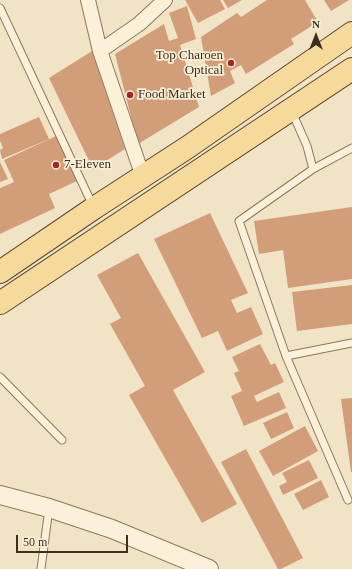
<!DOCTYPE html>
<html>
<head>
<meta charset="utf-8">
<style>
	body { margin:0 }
	#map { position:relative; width:352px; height:569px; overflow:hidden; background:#f1e4c6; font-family:"Times New Roman",serif }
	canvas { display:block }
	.north { position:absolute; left:296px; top:16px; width:40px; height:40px; -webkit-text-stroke:3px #f8eed6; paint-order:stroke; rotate:0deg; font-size:11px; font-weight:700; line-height:16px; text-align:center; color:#3e2e1f }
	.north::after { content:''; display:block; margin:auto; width:14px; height:18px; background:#3e2e1f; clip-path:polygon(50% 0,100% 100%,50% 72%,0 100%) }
	.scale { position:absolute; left:16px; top:535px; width:112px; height:18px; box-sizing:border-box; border:2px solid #3e2e1f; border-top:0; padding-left:5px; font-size:12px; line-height:14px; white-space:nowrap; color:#3e2e1f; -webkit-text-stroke:3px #f8eed6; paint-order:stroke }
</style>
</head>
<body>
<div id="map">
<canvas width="352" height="569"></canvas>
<div class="north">N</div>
<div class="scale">50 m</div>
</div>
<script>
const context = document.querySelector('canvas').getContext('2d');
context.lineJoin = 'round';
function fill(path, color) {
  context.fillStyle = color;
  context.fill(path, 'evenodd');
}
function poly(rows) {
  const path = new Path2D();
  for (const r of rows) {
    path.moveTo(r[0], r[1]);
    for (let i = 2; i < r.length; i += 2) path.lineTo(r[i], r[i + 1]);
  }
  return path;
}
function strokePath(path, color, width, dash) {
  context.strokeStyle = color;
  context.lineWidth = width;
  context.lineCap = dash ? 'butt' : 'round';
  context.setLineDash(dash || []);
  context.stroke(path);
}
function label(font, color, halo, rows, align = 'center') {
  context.font = font + ' "Times New Roman",serif';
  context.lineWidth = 3.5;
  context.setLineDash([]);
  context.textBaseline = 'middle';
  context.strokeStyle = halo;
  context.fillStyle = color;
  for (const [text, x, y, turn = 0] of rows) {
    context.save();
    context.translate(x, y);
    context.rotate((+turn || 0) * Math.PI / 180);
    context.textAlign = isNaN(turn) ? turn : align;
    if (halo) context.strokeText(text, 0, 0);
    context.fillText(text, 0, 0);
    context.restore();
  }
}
fill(poly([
	[185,0,220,0,225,9,198,23],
	[223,0,242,0,228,8],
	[267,0,305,0,318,22,291,39,294,44,246,74,241,65,230,71,235,83,211,96,201,37,237,13,241,17],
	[324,0,349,0,331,11],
	[187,6,196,39,180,45,199,107,138,144,115,54,164,24,169,41,178,38,169,13],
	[92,51,125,149,93,169,49,78],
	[39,117,49,139,2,159,0,150,3,148,0,141,0,134],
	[56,136,77,181,49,194,55,208,0,234,0,188,14,182,4,160],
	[0,162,8,179,0,182],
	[352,207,352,279,288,288,283,250,259,254,254,221],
	[210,213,248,293,231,300,237,313,251,307,263,334,227,351,218,331,202,338,154,239],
	[138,253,205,372,173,390,237,504,202,523,129,395,145,386,110,324,121,318,97,275],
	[352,285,352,324,297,331,292,292],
	[260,344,271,365,275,363,284,382,254,396,257,402,279,392,286,408,244,426,231,396,242,391,234,373,239,371,232,357],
	[352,398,352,472,351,472,341,399],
	[287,412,294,428,271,439,263,423],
	[305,426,318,451,273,476,259,451],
	[246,449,303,558,281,569,278,569,221,462],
	[309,460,318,478,283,495,279,486,287,482,282,473],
	[321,480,329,497,303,510,294,494]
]), '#d29e79');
const service = poly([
	[0,8,93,206],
	[292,112,307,146,313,169],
	[286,356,352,343],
	[0,377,62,440],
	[348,500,286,356,239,221,313,169,352,148],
	[41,569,49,508]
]);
const minor = poly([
	[88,0,100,51,143,177],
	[100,51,139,24,165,0]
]);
const tertiary = poly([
	[0,495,49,508,112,529,209,569]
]);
const primary = poly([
	[0,272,94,208,188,147,352,33],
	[0,303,352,69]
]);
strokePath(service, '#8f765a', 9);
strokePath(minor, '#8f765a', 16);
strokePath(tertiary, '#8f765a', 20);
strokePath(primary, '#5c432e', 24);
strokePath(service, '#fbf1da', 7);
strokePath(minor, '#fbf1da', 14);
strokePath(tertiary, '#fbf1da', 18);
strokePath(primary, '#f6da9c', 22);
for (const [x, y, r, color] of [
	[231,63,4,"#a22527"],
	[130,95,4,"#a22527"],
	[56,165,4,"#a22527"]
]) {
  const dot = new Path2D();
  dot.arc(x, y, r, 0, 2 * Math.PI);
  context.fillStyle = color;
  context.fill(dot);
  strokePath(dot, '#f8eed6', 1.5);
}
label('13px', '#3e2e1f', '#f8eed6', [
	["Top Charoen",223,56,"right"],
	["Optical",223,71,"right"],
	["Food Market",138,95],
	["7-Eleven",64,165]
], 'left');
</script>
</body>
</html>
